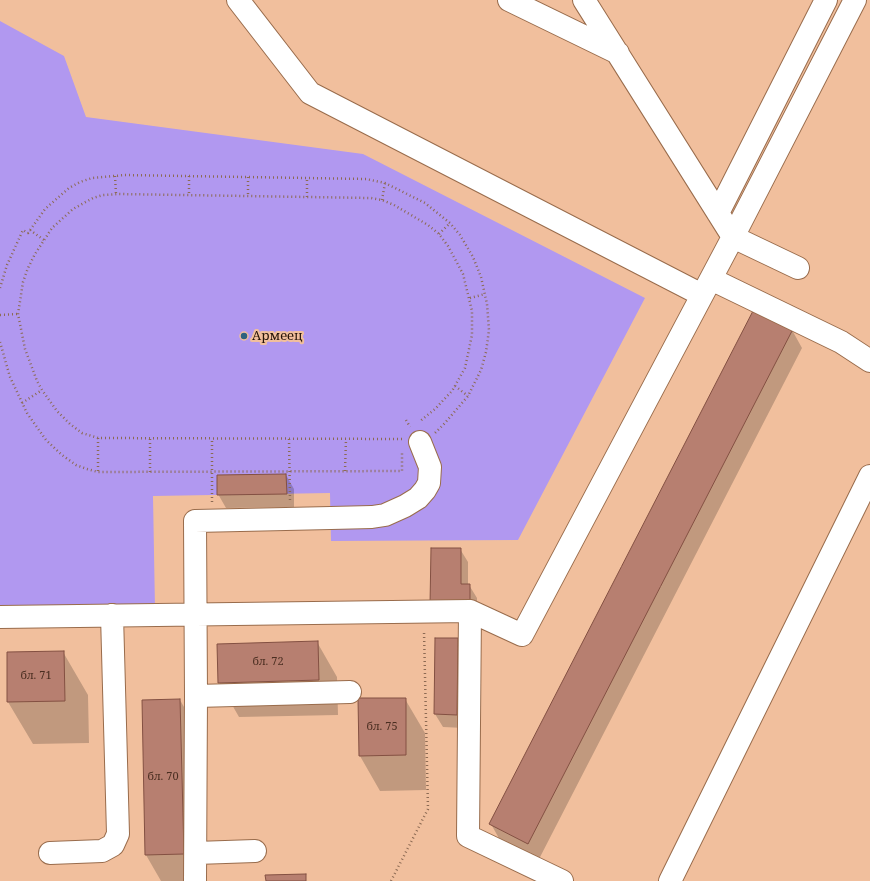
<!DOCTYPE html>
<html>
<head>
<meta charset="utf-8">
<style>
	body { margin:0 }
	canvas { display:block; background:#f1bf9d }
</style>
</head>
<body>
<canvas width="870" height="881"></canvas>
<script>
const context = document.querySelector('canvas').getContext('2d');
context.lineJoin = 'round';
function fill(path, color) {
  context.fillStyle = color;
  context.fill(path, 'evenodd');
}
function poly(rows) {
  const path = new Path2D();
  for (const r of rows) {
    path.moveTo(r[0], r[1]);
    for (let i = 2; i < r.length; i += 2) path.lineTo(r[i], r[i + 1]);
  }
  return path;
}
function strokePath(path, color, width, dash) {
  context.strokeStyle = color;
  context.lineWidth = width;
  context.lineCap = dash ? 'butt' : 'round';
  context.setLineDash(dash || []);
  context.stroke(path);
}
function label(font, color, halo, rows, align = 'center') {
  context.font = font + ' "Noto Serif",serif';
  context.lineWidth = 4;
  context.setLineDash([]);
  context.textBaseline = 'middle';
  context.strokeStyle = halo;
  context.fillStyle = color;
  for (const [text, x, y, turn = 0] of rows) {
    context.save();
    context.translate(x, y);
    context.rotate((+turn || 0) * Math.PI / 180);
    context.textAlign = isNaN(turn) ? turn : align;
    if (halo) context.strokeText(text, 0, 0);
    context.fillText(text, 0, 0);
    context.restore();
  }
}
fill(poly([
	[0,21,64,56,86,117,363,154,645,298,518,540,331,541,330,493,153,496,155,609,0,612]
]), '#b198f0');
fill(poly([
	[792,330,802,348,538,861,501,842,491,824],
	[286,475,294,489,294,507,226,508,218,494],
	[432,549,460,549,468,562,468,585,469,585,477,598,477,619],
	[458,639,465,652,464,728,443,727,435,714],
	[317,642,337,677,338,715,239,717,219,682],
	[63,652,88,695,89,743,33,744,8,702],
	[405,699,425,733,426,790,380,791,360,756],
	[180,700,200,735,203,881,161,881,146,855,143,701]
]), '#0003');
const building = poly([
	[754,309,793,329,528,844,489,824,754,309],
	[286,474,287,494,217,495,217,475,286,474],
	[431,548,461,548,461,584,470,584,470,605,430,605,431,548],
	[435,638,458,638,457,715,434,714,435,638],
	[318,641,319,680,218,683,217,644,318,641],
	[64,651,65,701,7,702,7,652,64,651],
	[358,698,406,698,406,755,359,756,358,698],
	[180,699,184,854,145,855,142,700,180,699],
	[306,874,306,881,266,881,265,875,306,874]
]);
fill(building, '#b77f70');
strokePath(building, '#835042', 1);
const minor = poly([
	[238,0,310,93,702,295],
	[509,0,618,53],
	[584,0,733,237,798,268],
	[718,213,826,0],
	[711,279,841,342,870,361],
	[470,611,522,635,733,237,855,0],
	[0,617,470,611,468,836,562,881],
	[196,696,350,692],
	[50,853,102,851,113,845,118,834,112,615],
	[196,853,255,851],
	[195,881,196,696,195,521,331,518,372,517,385,515,405,506,418,498,425,490,429,483,430,467,420,442],
	[670,881,870,476]
]);
strokePath(minor, '#996c4c', 24);
strokePath(poly([
	[115,176,116,194],
	[189,176,189,195],
	[248,177,248,196],
	[307,197,307,178],
	[382,200,385,183],
	[30,230,44,240],
	[439,234,450,223],
	[0,288,7,265,23,230,28,233,45,209,69,188,80,182,92,178,125,175,366,179,385,183,425,203,450,223,460,235,473,257,481,277,487,304,489,330,486,352,481,370,468,396,444,424,435,433],
	[470,298,485,294],
	[0,315,18,314],
	[0,342,10,377,27,413,46,440,62,455,76,465,87,469,98,472,402,471,402,452],
	[455,386,468,396],
	[22,403,42,390],
	[406,420,410,427],
	[98,438,98,472],
	[150,439,150,472],
	[289,439,290,500],
	[402,439,98,438,82,433,70,424,57,411,42,390,37,381,25,349,18,314,23,282,28,268,35,254,52,228,73,209,93,198,103,195,118,194,371,198,382,200,394,205,428,225,439,234,448,246,463,274,472,311,472,335,465,368,452,391,435,409,419,422],
	[345,471,346,439],
	[212,502,212,439],
	[391,881,428,809,424,631]
]), '#8c6a53', 2.5, [1, 3]);
strokePath(minor, '#fff', 22);
for (const [x, y, r, color] of [
	[244,336,4,"#2f627f"]
]) {
  const dot = new Path2D();
  dot.arc(x, y, r, 0, 2 * Math.PI);
  context.fillStyle = color;
  context.fill(dot);
  strokePath(dot, '#f1bf9d', 1.5);
}
label('11px', '#4a2e21', null, [
	["бл. 72",268,662],
	["бл. 71",36,676],
	["бл. 75",382,727],
	["бл. 70",163,777]
]);
label('13px', '#251307', '#f1bf9d', [
	["Армеец",252,336]
], 'left');
</script>
</body>
</html>
